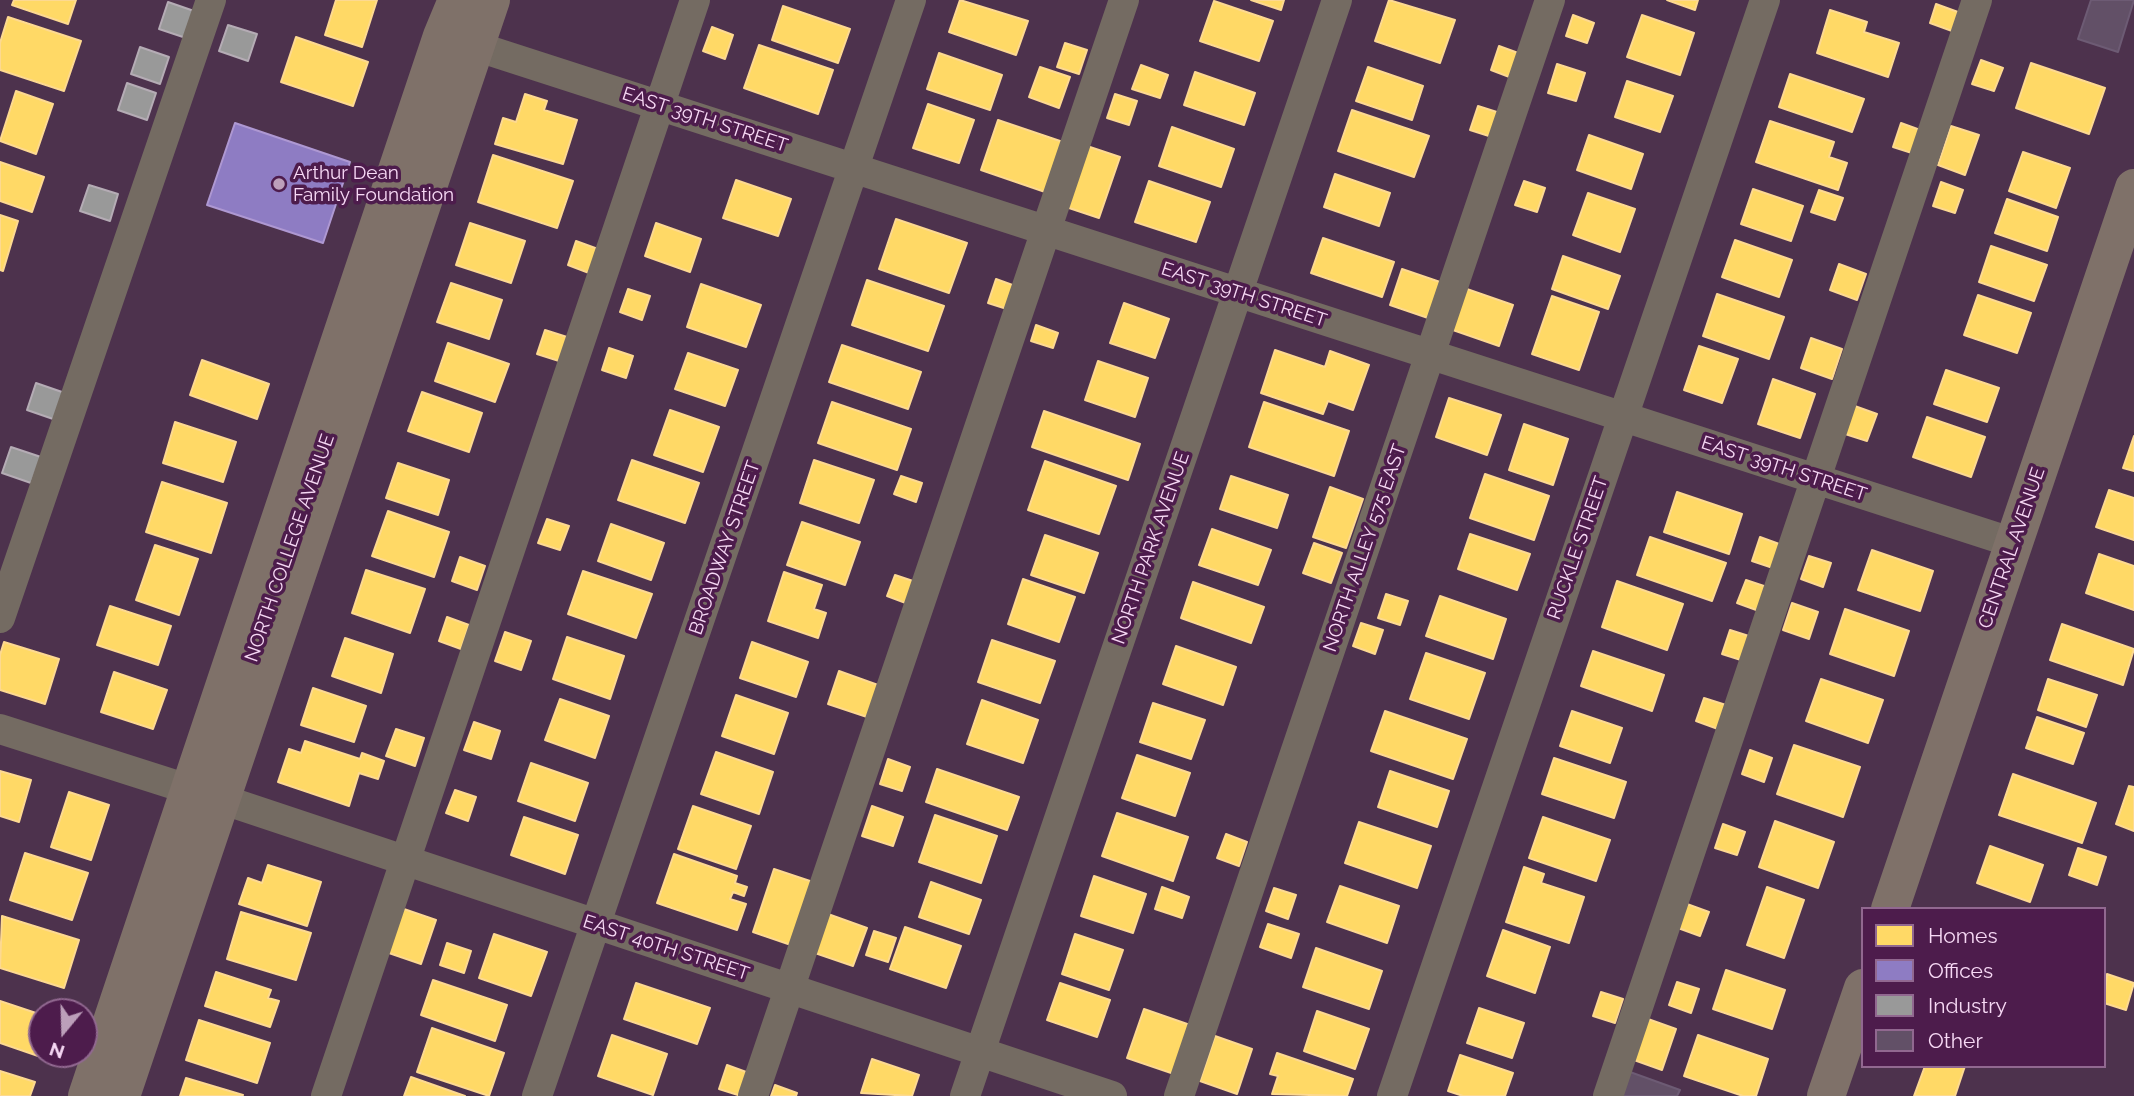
<!DOCTYPE html>
<html>
<head>
<meta charset="utf-8">
<style>
	body { margin:0 }
	#map { position:relative; width:2134px; height:1096px; overflow:hidden; background:#4d324d; font-family:Raleway,sans-serif }
	canvas { display:block }
	.legend { position:absolute; left:1861px; top:907px; width:245px; height:161px; box-sizing:border-box; background:#4d1c4c; border:2px solid #916890; margin:0; padding:9px 12px; list-style:none; font-size:21px; color:#f7d9f5 }
	.legend li { display:flex; align-items:center; gap:14px; height:35px }
	.legend b { width:35px; border:2px solid #916890 }
	.north { position:absolute; left:28px; top:998px; width:70px; height:70px; box-sizing:border-box; background:#4d1c4c; border:2px solid #916890; border-radius:50%; rotate:199deg; font-size:19px; font-weight:700; line-height:28px; text-align:center; color:#f7d9f5 }
	.north::after { content:''; display:block; margin:auto; width:24px; height:32px; background:#bc9fba; clip-path:polygon(50% 0,100% 100%,50% 72%,0 100%) }
</style>
</head>
<body>
<div id="map">
<canvas width="2134" height="1096"></canvas>
<ul class="legend">
<li><b style="height:19px;background:#ffd966"></b>Homes</li>
<li><b style="height:19px;background:#8e7cc3"></b>Offices</li>
<li><b style="height:19px;background:#999"></b>Industry</li>
<li><b style="height:19px;background:#625067"></b>Other</li>
</ul>
<div class="north">N</div>
</div>
<script>
const context = document.querySelector('canvas').getContext('2d');
context.lineJoin = 'round';
function fill(path, color) {
  context.fillStyle = color;
  context.fill(path, 'evenodd');
}
function poly(rows) {
  const path = new Path2D();
  for (const r of rows) {
    path.moveTo(r[0], r[1]);
    for (let i = 2; i < r.length; i += 2) path.lineTo(r[i], r[i + 1]);
  }
  return path;
}
function strokePath(path, color, width, dash) {
  context.strokeStyle = color;
  context.lineWidth = width;
  context.lineCap = dash ? 'butt' : 'round';
  context.setLineDash(dash || []);
  context.stroke(path);
}
function label(font, color, halo, rows, align = 'center') {
  context.font = font + ' Raleway,sans-serif';
  context.lineWidth = 7;
  context.setLineDash([]);
  context.textBaseline = 'middle';
  context.strokeStyle = halo;
  context.fillStyle = color;
  for (const [text, x, y, turn = 0] of rows) {
    context.save();
    context.translate(x, y);
    context.rotate((+turn || 0) * Math.PI / 180);
    context.textAlign = isNaN(turn) ? turn : align;
    if (halo) context.strokeText(text, 0, 0);
    context.fillText(text, 0, 0);
    context.restore();
  }
}
const homes = poly([
	[14,0,76,0,68,24,12,5,14,0],
	[336,0,377,0,362,47,325,35,336,0],
	[960,0,1028,21,1016,55,949,32,960,0],
	[1251,0,1284,0,1281,10,1251,0],
	[1389,0,1455,20,1440,63,1375,41,1389,0],
	[1667,0,1698,0,1695,10,1667,0],
	[1214,1,1273,21,1259,61,1200,41,1214,1],
	[1936,4,1958,12,1952,31,1930,23,1936,4],
	[783,6,850,29,838,63,772,40,783,6],
	[1830,10,1867,22,1864,32,1899,43,1888,77,1817,53,1830,10],
	[1573,15,1594,23,1587,43,1566,36,1573,15],
	[1642,15,1694,33,1680,75,1627,57,1642,15],
	[8,17,81,41,64,91,0,70,0,43,8,17],
	[712,27,733,35,725,59,703,51,712,27],
	[296,37,368,62,353,106,281,82,296,37],
	[1065,43,1087,50,1079,74,1057,67,1065,43],
	[759,45,833,70,818,114,744,88,759,45],
	[1499,46,1521,54,1512,78,1491,70,1499,46],
	[939,53,1002,75,990,110,927,89,939,53],
	[1981,60,2003,68,1994,91,1972,84,1981,60],
	[2031,63,2105,88,2089,134,2016,108,2031,63],
	[1557,64,1585,73,1576,101,1548,93,1557,64],
	[1141,65,1168,75,1160,98,1132,89,1141,65],
	[1040,67,1070,77,1059,108,1029,97,1040,67],
	[1368,67,1423,86,1412,120,1356,101,1368,67],
	[1195,72,1255,93,1244,125,1184,105,1195,72],
	[1790,74,1864,99,1852,132,1779,107,1790,74],
	[1627,81,1673,96,1660,132,1615,117,1627,81],
	[16,91,53,104,36,154,0,141,16,91],
	[525,94,547,101,544,110,577,120,563,164,495,144,503,118,516,122,525,94],
	[1115,94,1137,101,1129,125,1107,118,1115,94],
	[928,104,974,120,959,163,913,148,928,104],
	[1478,106,1500,113,1492,137,1470,130,1478,106],
	[1352,110,1429,136,1414,177,1338,151,1352,110],
	[998,120,1066,143,1048,193,981,170,998,120],
	[1770,121,1834,142,1829,157,1847,163,1838,190,1756,162,1770,121],
	[1901,123,1923,131,1915,154,1893,147,1901,123],
	[1951,126,1979,135,1965,175,1938,165,1951,126],
	[1172,127,1234,149,1221,187,1159,166,1172,127],
	[1589,135,1643,154,1631,189,1577,170,1589,135],
	[1084,145,1120,157,1099,218,1063,206,1084,145],
	[2023,152,2070,168,2056,208,2009,191,2023,152],
	[493,155,573,181,557,228,478,202,493,155],
	[0,162,44,177,32,212,0,201,0,162],
	[1335,174,1390,193,1379,226,1324,207,1335,174],
	[736,180,791,199,778,236,723,218,736,180],
	[1149,181,1210,202,1196,242,1135,222,1149,181],
	[1524,181,1545,188,1537,212,1515,205,1524,181],
	[1941,182,1963,190,1955,213,1933,206,1941,182],
	[1753,189,1803,206,1791,241,1741,224,1753,189],
	[1819,190,1843,198,1835,220,1811,212,1819,190],
	[1588,193,1635,209,1620,252,1573,235,1588,193],
	[2007,199,2058,217,2047,251,1995,233,2007,199],
	[0,215,18,221,3,271,0,270,0,215],
	[896,219,967,243,949,293,879,269,896,219],
	[470,223,525,241,511,283,456,265,470,223],
	[656,223,701,239,690,272,645,256,656,223],
	[1323,238,1394,262,1382,297,1311,273,1323,238],
	[1735,240,1792,260,1779,297,1722,277,1735,240],
	[576,241,598,249,589,273,568,265,576,241],
	[1991,246,2047,265,2034,301,1979,282,1991,246],
	[1563,256,1620,276,1608,309,1552,289,1563,256],
	[1839,264,1866,274,1857,300,1830,290,1839,264],
	[1402,269,1443,283,1431,319,1390,305,1402,269],
	[996,279,1018,287,1010,310,988,303,996,279],
	[867,280,944,306,928,351,852,325,867,280],
	[451,283,502,300,489,339,437,322,451,283],
	[701,284,761,305,746,347,687,327,701,284],
	[1464,288,1513,305,1499,346,1450,329,1464,288],
	[628,289,650,296,642,320,620,312,628,289],
	[1717,294,1784,317,1769,359,1703,336,1717,294],
	[1978,295,2031,313,2017,353,1964,335,1978,295],
	[1552,296,1599,312,1579,370,1532,354,1552,296],
	[1124,303,1169,319,1155,358,1110,343,1124,303],
	[1036,325,1058,333,1053,348,1031,341,1036,325],
	[545,330,567,337,559,361,537,354,545,330],
	[1811,338,1842,349,1832,379,1801,368,1811,338],
	[448,343,509,364,495,402,435,381,448,343],
	[842,345,921,372,908,409,829,382,842,345],
	[1699,346,1738,359,1722,403,1684,390,1699,346],
	[609,348,633,356,626,378,602,370,609,348],
	[1275,350,1325,367,1330,351,1369,365,1353,410,1328,401,1323,414,1261,393,1275,350],
	[688,353,738,370,725,406,675,389,688,353],
	[202,360,269,384,257,419,190,395,202,360],
	[1098,361,1148,378,1135,417,1085,400,1098,361],
	[1946,370,1999,388,1987,422,1934,404,1946,370],
	[1773,379,1815,394,1800,438,1758,424,1773,379],
	[422,392,482,413,469,452,408,431,422,392],
	[1449,398,1501,415,1487,455,1436,437,1449,398],
	[832,402,911,429,897,470,818,443,832,402],
	[1264,402,1349,431,1334,476,1249,447,1264,402],
	[1852,405,1877,414,1867,441,1842,433,1852,405],
	[670,410,719,427,703,472,654,455,670,410],
	[1044,411,1140,444,1128,480,1032,447,1044,411],
	[1927,417,1985,437,1971,477,1913,457,1927,417],
	[175,422,236,442,223,482,163,463,175,422],
	[1524,424,1568,439,1553,485,1509,470,1524,424],
	[2134,436,2134,471,2123,468,2134,436],
	[632,460,699,483,685,523,618,500,632,460],
	[814,460,874,480,859,523,800,503,814,460],
	[1045,461,1116,486,1099,534,1028,510,1045,461],
	[398,463,449,480,438,515,386,498,398,463],
	[1485,474,1549,496,1534,540,1470,518,1485,474],
	[901,476,922,483,916,502,894,494,901,476],
	[1231,476,1288,495,1277,528,1220,509,1231,476],
	[162,482,227,503,211,553,146,532,162,482],
	[1330,487,1363,499,1346,548,1313,537,1330,487],
	[2109,490,2134,498,2134,540,2096,527,2109,490],
	[1677,492,1742,514,1729,554,1664,532,1677,492],
	[388,511,449,532,434,577,372,556,388,511],
	[547,519,569,526,560,550,538,543,547,519],
	[802,522,860,542,845,585,787,565,802,522],
	[611,524,664,543,651,580,598,561,611,524],
	[1212,529,1271,550,1258,585,1199,565,1212,529],
	[1470,534,1530,554,1517,590,1458,569,1470,534],
	[1045,535,1098,553,1084,593,1031,575,1045,535],
	[1650,537,1726,563,1712,601,1637,575,1650,537],
	[1760,537,1782,545,1773,568,1752,561,1760,537],
	[1314,543,1342,553,1331,583,1303,573,1314,543],
	[155,545,198,559,179,615,136,600,155,545],
	[1872,550,1933,571,1920,611,1858,590,1872,550],
	[2099,554,2134,566,2134,610,2086,593,2099,554],
	[1809,556,1831,563,1823,587,1801,579,1809,556],
	[460,557,485,566,477,590,452,581,460,557],
	[366,570,425,589,410,633,352,613,366,570],
	[583,571,652,594,636,638,568,614,583,571],
	[784,572,822,585,814,609,826,613,818,638,768,621,784,572],
	[895,575,919,583,911,605,887,596,895,575],
	[1023,579,1075,597,1059,642,1008,624,1023,579],
	[1746,580,1767,587,1759,611,1737,603,1746,580],
	[1617,581,1683,604,1667,650,1602,627,1617,581],
	[1193,582,1264,607,1251,643,1181,618,1193,582],
	[1386,594,1408,601,1400,625,1378,618,1386,594],
	[1440,596,1506,619,1493,659,1426,636,1440,596],
	[1792,603,1818,612,1809,639,1783,630,1792,603],
	[110,606,171,626,158,665,97,645,110,606],
	[1845,609,1909,631,1894,676,1830,654,1845,609],
	[447,617,469,625,461,649,439,641,447,617],
	[1361,623,1383,630,1375,654,1353,646,1361,623],
	[2062,624,2134,649,2123,685,2050,660,2062,624],
	[1730,630,1752,637,1744,661,1722,654,1730,630],
	[505,632,531,641,521,670,495,661,505,632],
	[567,637,624,656,610,699,553,679,567,637],
	[345,638,393,654,381,693,332,676,345,638],
	[992,640,1055,661,1040,703,978,682,992,640],
	[4,642,59,659,45,704,0,690,0,655,4,642],
	[752,642,808,662,796,697,740,678,752,642],
	[1176,646,1236,667,1223,705,1163,684,1176,646],
	[1593,651,1664,675,1652,711,1581,686,1593,651],
	[1426,653,1485,673,1469,719,1410,699,1426,653],
	[839,671,878,685,867,717,828,704,839,671],
	[114,672,167,690,153,729,101,712,114,672],
	[1821,679,1883,700,1868,743,1806,721,1821,679],
	[2048,679,2097,695,2086,727,2038,710,2048,679],
	[313,688,366,706,354,742,301,725,313,688],
	[736,695,788,713,774,754,722,736,736,695],
	[1704,698,1726,705,1718,729,1696,721,1704,698],
	[560,699,609,716,595,758,545,740,560,699],
	[982,700,1038,720,1023,763,967,744,982,700],
	[1153,703,1205,720,1191,759,1140,742,1153,703],
	[1385,711,1467,739,1453,779,1371,751,1385,711],
	[1572,711,1622,728,1610,763,1560,746,1572,711],
	[2037,717,2084,733,2073,764,2026,748,2037,717],
	[474,722,500,731,491,759,464,750,474,722],
	[396,729,424,738,415,766,386,756,396,729],
	[305,741,360,759,362,753,384,761,378,779,359,773,349,806,278,782,289,749,301,753,305,741],
	[1794,745,1860,767,1843,817,1777,794,1794,745],
	[1750,750,1772,758,1764,782,1742,774,1750,750],
	[716,752,773,772,759,814,701,794,716,752],
	[1137,755,1190,773,1175,816,1122,798,1137,755],
	[1554,758,1626,782,1614,818,1542,794,1554,758],
	[888,759,910,767,902,791,880,784,888,759],
	[531,763,588,783,575,821,518,801,531,763],
	[937,769,1019,797,1007,830,926,802,937,769],
	[0,771,31,780,19,822,0,816,0,771],
	[1390,771,1449,791,1437,827,1378,807,1390,771],
	[2013,774,2096,803,2082,843,1999,815,2013,774],
	[2129,786,2134,787,2134,831,2116,824,2129,786],
	[455,790,476,797,468,821,446,813,455,790],
	[69,792,109,805,91,860,51,847,69,792],
	[693,806,751,826,736,869,678,849,693,806],
	[872,806,903,817,893,846,862,836,872,806],
	[1117,813,1188,837,1173,881,1102,856,1117,813],
	[935,815,997,836,981,883,919,862,935,815],
	[524,817,578,835,565,874,511,855,524,817],
	[1543,817,1610,840,1596,881,1529,858,1543,817],
	[1775,821,1834,842,1818,888,1759,867,1775,821],
	[1359,822,1431,846,1417,888,1345,863,1359,822],
	[1723,824,1745,832,1737,855,1715,848,1723,824],
	[1226,834,1247,842,1239,866,1217,858,1226,834],
	[1990,846,2043,865,2030,902,1977,883,1990,846],
	[2078,848,2106,857,2097,885,2069,875,2078,848],
	[25,853,88,873,72,920,10,900,25,853],
	[674,854,737,876,735,883,747,887,744,896,733,892,730,899,746,904,737,930,657,903,674,854],
	[268,865,321,882,307,926,239,904,248,878,262,883,268,865],
	[1524,867,1544,874,1541,883,1584,897,1569,943,1506,922,1524,867],
	[774,869,813,882,791,945,753,932,774,869],
	[1094,876,1146,894,1133,933,1081,916,1094,876],
	[931,882,981,900,969,934,919,917,931,882],
	[1340,886,1399,906,1387,943,1327,922,1340,886],
	[1162,887,1189,897,1182,918,1155,909,1162,887],
	[1767,887,1804,900,1784,958,1747,945,1767,887],
	[1274,888,1296,895,1288,919,1266,911,1274,888],
	[1687,904,1709,912,1700,936,1678,928,1687,904],
	[401,908,436,920,421,964,386,952,401,908],
	[241,912,311,933,296,980,227,959,241,912],
	[828,914,867,928,853,966,815,953,828,914],
	[2,916,79,940,64,988,0,968,2,916],
	[1268,924,1299,934,1291,958,1260,947,1268,924],
	[905,927,961,946,946,988,890,969,905,927],
	[1503,930,1550,947,1535,993,1487,976,1503,930],
	[874,931,896,938,888,962,866,955,874,931],
	[494,934,547,952,531,996,479,978,494,934],
	[1075,934,1123,950,1109,990,1062,974,1075,934],
	[447,943,471,951,464,973,440,965,447,943],
	[1316,948,1382,971,1369,1009,1303,987,1316,948],
	[1726,970,1785,990,1772,1029,1713,1009,1726,970],
	[216,972,271,990,268,998,279,1001,270,1027,205,1006,216,972],
	[2107,974,2134,983,2126,1010,2104,1003,2107,974],
	[433,980,507,1005,495,1041,421,1015,433,980],
	[1677,982,1699,989,1691,1013,1669,1005,1677,982],
	[636,983,710,1008,697,1044,624,1019,636,983],
	[1060,983,1110,1000,1097,1037,1047,1020,1060,983],
	[1601,992,1623,999,1615,1023,1593,1016,1601,992],
	[0,1001,42,1015,41,1057,0,1043,0,1001],
	[1479,1008,1524,1023,1512,1058,1467,1043,1479,1008],
	[1144,1009,1193,1026,1177,1075,1127,1058,1144,1009],
	[1317,1011,1369,1029,1355,1069,1304,1051,1317,1011],
	[1648,1019,1676,1029,1662,1070,1634,1060,1648,1019],
	[199,1020,270,1043,257,1083,186,1060,199,1020],
	[432,1028,504,1053,489,1096,417,1072,432,1028],
	[612,1035,667,1054,653,1095,598,1076,612,1035],
	[1698,1035,1768,1059,1756,1096,1743,1096,1684,1076,1698,1035],
	[1215,1036,1252,1049,1237,1094,1200,1081,1215,1036],
	[1277,1053,1353,1079,1347,1096,1272,1094,1278,1076,1270,1074,1277,1053],
	[1460,1055,1513,1073,1505,1096,1463,1096,1448,1091,1460,1055],
	[872,1059,919,1075,912,1096,861,1093,872,1059],
	[727,1065,749,1073,741,1096,719,1089,727,1065],
	[1925,1066,1965,1066,1955,1096,1914,1096,1925,1066],
	[0,1071,35,1082,30,1096,0,1096,0,1071],
	[411,1077,465,1096,404,1096,411,1077],
	[186,1078,243,1095,242,1096,180,1096,186,1078],
	[775,1085,797,1093,796,1096,771,1096,775,1085]
]);
fill(homes, '#ffd966');
strokePath(homes, '#fdd991', 2);
const offices = poly([
	[235,123,350,162,323,243,207,205,235,123]
]);
fill(offices, '#8e7cc3');
strokePath(offices, '#ae98d2', 2);
const industry = poly([
	[168,2,197,12,189,39,159,29,168,2],
	[228,25,257,34,248,61,219,51,228,25],
	[140,47,169,57,160,84,131,74,140,47],
	[127,83,156,93,147,120,118,110,127,83],
	[89,185,118,194,110,221,80,211,89,185],
	[36,383,65,393,56,420,27,410,36,383],
	[11,447,41,457,31,483,2,473,11,447]
]);
fill(industry, '#999');
strokePath(industry, '#b5acb5', 2);
const building = poly([
	[2091,0,2134,0,2118,52,2078,39,2091,0],
	[1630,1072,1680,1090,1677,1096,1621,1096,1630,1072]
]);
fill(building, '#625067');
strokePath(building, '#6d5b74', 2);
strokePath(poly([
	[475,46,2014,543],
	[0,618,211,0],
	[0,729,188,789],
	[221,799,1112,1096],
	[326,1096,695,0],
	[537,1096,911,0],
	[753,1096,1124,0],
	[965,1096,1337,0],
	[1179,1096,1550,0],
	[1392,1096,1765,0],
	[1608,1096,1977,0]
]), '#746b62', 30);
strokePath(poly([
	[1890,909,2134,188],
	[87,1096,442,36,457,0],
	[121,1096,491,0],
	[1826,1096,1863,988]
]), '#7f7169', 38);
for (const [x, y, r, color] of [
	[279,184,7,"#bc9fba"]
]) {
  const dot = new Path2D();
  dot.arc(x, y, r, 0, 2 * Math.PI);
  context.fillStyle = color;
  context.fill(dot);
  strokePath(dot, '#4d1c4c', 2.5);
}
label('19px', '#f7d9f5', '#4d1c4c', [
	["EAST 39TH STREET",705,120,18],
	["EAST 39TH STREET",1244,295,18],
	["EAST 39TH STREET",1784,469,18],
	["NORTH COLLEGE AVENUE",290,548,-71],
	["BROADWAY STREET",725,548,-71],
	["NORTH PARK AVENUE",1151,548,-71],
	["NORTH ALLEY 575 EAST",1365,548,-71],
	["RUCKLE STREET",1578,548,-71],
	["CENTRAL AVENUE",2012,548,-71],
	["EAST 40TH STREET",666,948,18]
]);
label('19px', '#f7d9f5', '#4d1c4c', [
	["Arthur Dean",293,173],
	["Family Foundation",293,195]
], 'left');
</script>
</body>
</html>
